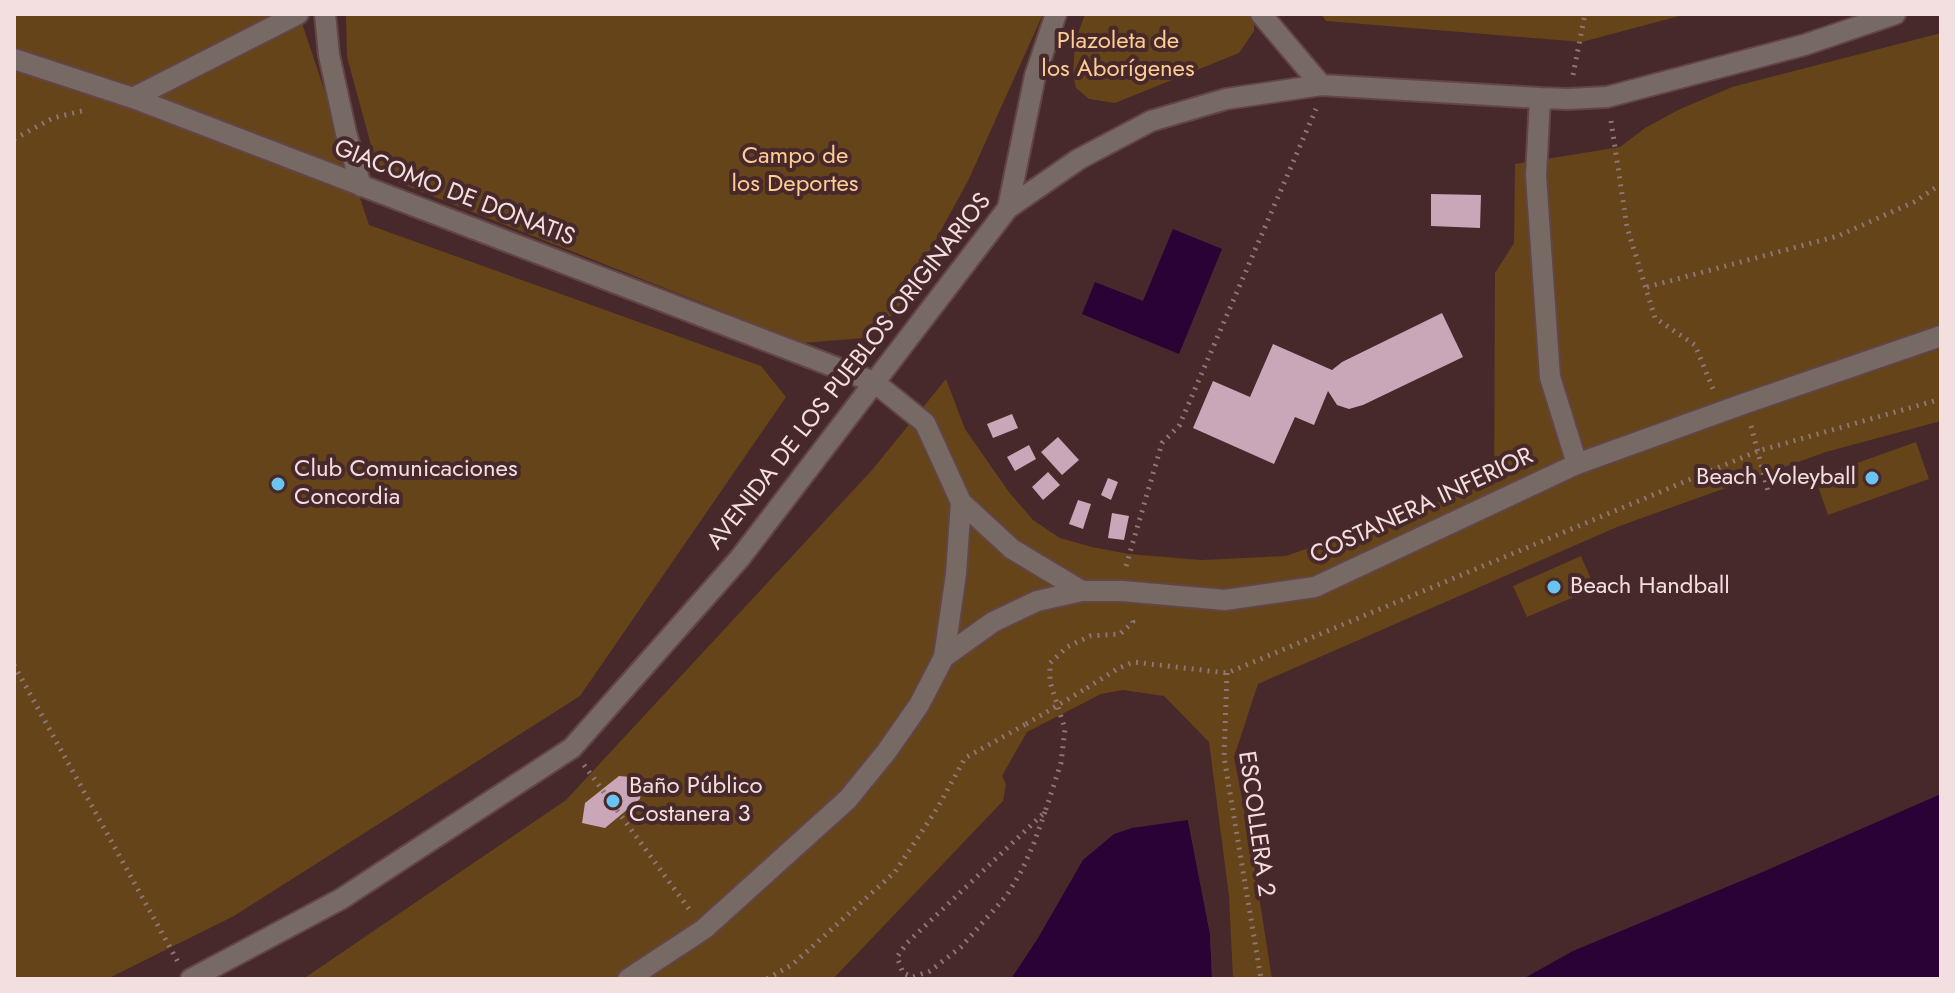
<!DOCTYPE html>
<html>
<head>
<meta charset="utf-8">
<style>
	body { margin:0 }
	#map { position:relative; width:1955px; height:993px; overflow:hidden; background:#47282b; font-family:Jost,sans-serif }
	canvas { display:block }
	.frame { position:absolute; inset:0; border:16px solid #f4dfe0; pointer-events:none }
</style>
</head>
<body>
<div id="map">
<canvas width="1955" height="993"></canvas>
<div class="frame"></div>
</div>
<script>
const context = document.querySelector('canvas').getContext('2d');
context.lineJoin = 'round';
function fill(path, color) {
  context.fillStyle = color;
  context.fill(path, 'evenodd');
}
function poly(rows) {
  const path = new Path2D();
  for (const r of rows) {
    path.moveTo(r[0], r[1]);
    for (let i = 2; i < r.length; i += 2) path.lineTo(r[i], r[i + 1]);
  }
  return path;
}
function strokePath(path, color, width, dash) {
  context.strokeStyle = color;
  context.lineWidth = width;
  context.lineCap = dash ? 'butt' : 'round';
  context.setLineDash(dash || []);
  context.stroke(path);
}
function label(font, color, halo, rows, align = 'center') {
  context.font = font + ' Jost,sans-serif';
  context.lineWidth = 8;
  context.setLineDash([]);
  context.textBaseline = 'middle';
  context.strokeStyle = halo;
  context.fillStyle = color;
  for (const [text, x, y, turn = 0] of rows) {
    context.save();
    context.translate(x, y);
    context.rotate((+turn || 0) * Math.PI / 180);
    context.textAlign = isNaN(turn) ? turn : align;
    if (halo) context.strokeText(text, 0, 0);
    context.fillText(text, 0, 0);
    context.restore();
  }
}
fill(poly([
	[14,14,299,14,369,225,761,366,786,397,580,696,234,916,107,979,14,979],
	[346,14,1043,14,968,181,896,312,863,338,803,343,392,180,377,167,347,57],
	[1085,14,1254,14,1254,31,1239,53,1115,103,1089,99,1076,88,1073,75,1075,42],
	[1321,14,1687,14,1582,42,1326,21],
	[1941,33,1941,421,1826,452,1617,527,1258,684,1234,757,1250,839,1272,979,1233,979,1229,896,1209,742,1164,696,1123,690,1101,694,1027,732,1002,776,1006,784,1003,801,833,979,303,979,566,800,872,470,946,379,965,429,1009,492,1033,520,1060,538,1092,547,1129,554,1201,560,1286,556,1494,482,1495,273,1514,243,1515,164,1620,147,1645,128,1678,110,1732,87],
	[1916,442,1929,479,1828,515,1815,478],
	[1581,556,1595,588,1527,617,1513,586]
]), '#644418');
fill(poly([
	[1173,229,1222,249,1179,354,1082,314,1095,282,1143,301],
	[1941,794,1941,979,1523,979,1573,951,1765,871],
	[1188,820,1210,934,1212,979,1011,979,1038,938,1083,860,1114,834,1132,828]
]), '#2b0235');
fill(poly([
	[1187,816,1192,819,1214,933,1216,979,1212,979,1210,934]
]), '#47282b');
fill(poly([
	[1431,194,1481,195,1480,228,1431,226],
	[1442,313,1463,357,1363,405,1349,409,1337,405,1328,391,1314,425,1295,417,1274,464,1193,428,1213,381,1250,397,1273,344,1332,370,1342,362],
	[1012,414,1018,428,993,438,987,424],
	[1058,437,1079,460,1062,475,1041,452],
	[1029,445,1036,459,1015,471,1007,457],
	[1048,472,1060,485,1043,500,1032,487],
	[1108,478,1118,482,1111,500,1101,495],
	[1078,500,1091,504,1083,529,1069,524],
	[1112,513,1129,516,1124,540,1108,538],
	[619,776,642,778,640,799,605,828,582,823,585,803]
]), '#c9a7b8');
const minor = poly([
	[325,14,329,55,346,133,361,186],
	[1261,14,1321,85],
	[14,59,133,98,874,382,925,423,961,502,956,574,944,657],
	[133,98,298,14],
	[1540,98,1536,176,1550,377,1577,464],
	[1008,208,1035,76,1056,14],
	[961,502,1012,549,1082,591],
	[191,979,341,899,572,748,740,558,1008,208,1079,159,1151,121,1226,99,1321,85,1540,98,1568,99,1607,97,1804,45,1895,14],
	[628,979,704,929,848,799,887,751,919,705,944,657,993,622,1037,601,1082,591,1122,591,1225,600,1315,587,1577,464,1743,404,1941,336]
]);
strokePath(minor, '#634548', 24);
strokePath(poly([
	[1573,75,1585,14],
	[1611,121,1627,227,1655,318,1695,345,1713,389],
	[14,139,53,118,86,110],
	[1647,287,1838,236,1914,202,1941,184],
	[1751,426,1768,491],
	[1126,566,1162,443,1179,426,1316,109],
	[14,665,178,962],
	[1227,673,1224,757,1261,979],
	[1087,688,1117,669,1133,662,1227,673,1758,451,1941,399],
	[584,765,689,909],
	[1045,812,1034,843,1022,870,1007,895,961,947,930,971,913,977,903,973,897,957,907,943,1045,812,1061,763,1065,729,1050,682,1050,663,1067,647,1090,636,1120,634,1133,622,1130,615],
	[767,979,793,964,895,872,938,807,965,758,1026,724]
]), '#8f7476', 5, [2, 6]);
strokePath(minor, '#776963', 20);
strokePath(poly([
	[1026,724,1087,688]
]), '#8f7476', 5, [2, 6]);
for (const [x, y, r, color] of [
	[1872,478,8,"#6bc3f2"],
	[278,484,8,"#6bc3f2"],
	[1554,587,8,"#6bc3f2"],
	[613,801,8,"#6bc3f2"]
]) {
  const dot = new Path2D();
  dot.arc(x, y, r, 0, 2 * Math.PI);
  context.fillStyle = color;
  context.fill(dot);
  strokePath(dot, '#47282b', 3);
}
label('24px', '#fecd94', '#47282b', [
	["Plazoleta de",1118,42],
	["los Aborígenes",1118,70],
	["Campo de",795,157],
	["los Deportes",795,185]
]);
label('24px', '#f4dfe0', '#47282b', [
	["GIACOMO DE DONATIS",454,194,21],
	["AVENIDA DE LOS PUEBLOS ORIGINARIOS",850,372,-52],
	["COSTANERA INFERIOR",1422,507,-25],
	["ESCOLLERA 2",1255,824,82]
]);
label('24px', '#f4dfe0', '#47282b', [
	["Club Comunicaciones",294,470],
	["Concordia",294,498],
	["Beach Voleyball",1856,478,"right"],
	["Beach Handball",1570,587],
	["Baño Público",629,787],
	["Costanera 3",629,815]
], 'left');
</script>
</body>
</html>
